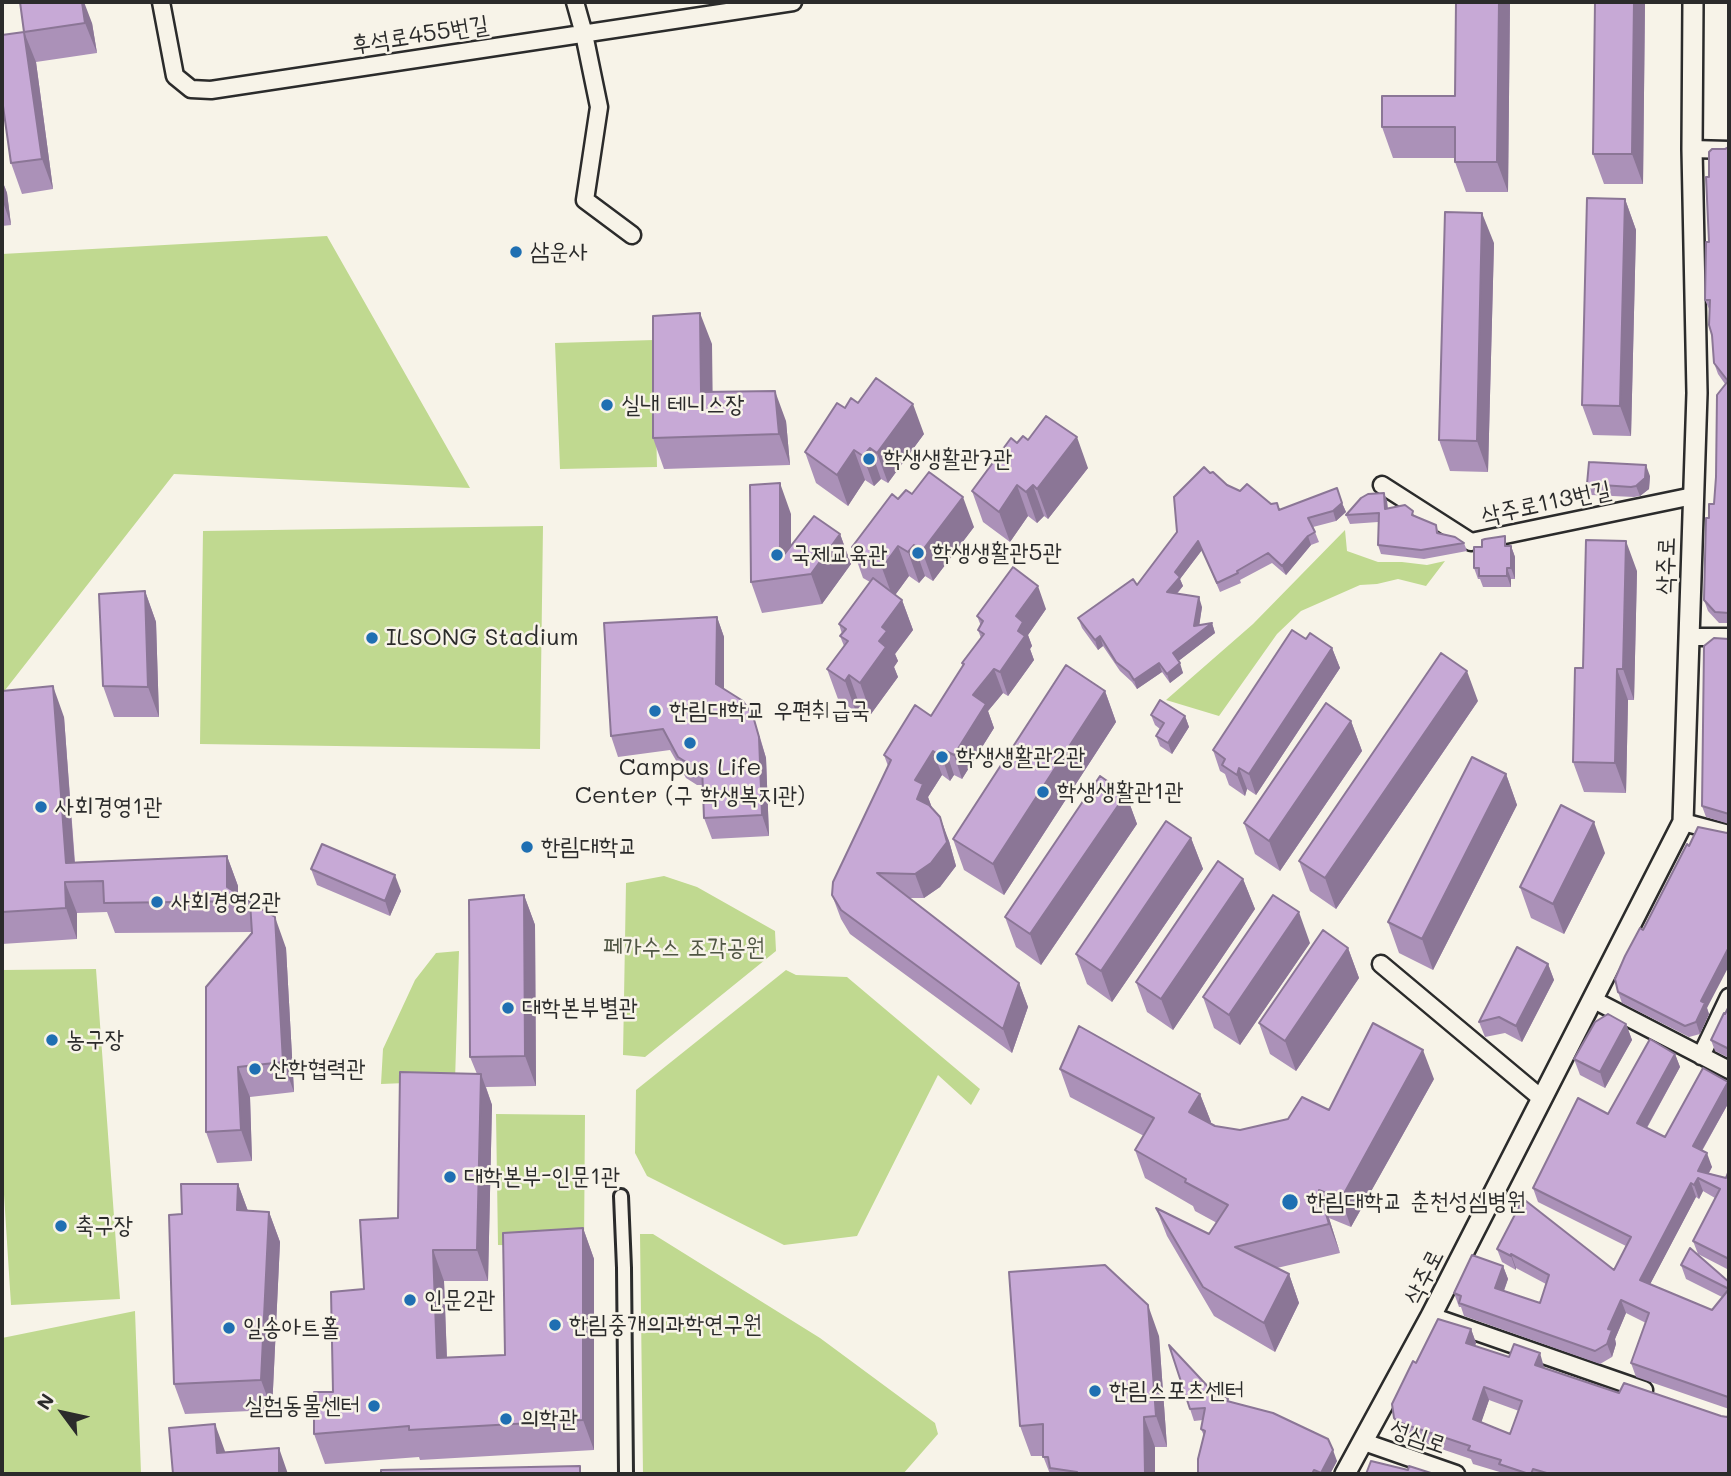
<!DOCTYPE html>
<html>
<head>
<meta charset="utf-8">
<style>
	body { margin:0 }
	#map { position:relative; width:1731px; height:1476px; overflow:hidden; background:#f7f3e8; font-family:Mali,sans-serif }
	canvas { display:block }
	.frame { position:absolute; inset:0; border:4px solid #2b2b2b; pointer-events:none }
	.north { position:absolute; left:28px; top:1378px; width:70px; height:70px; -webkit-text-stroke:5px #f7f3e8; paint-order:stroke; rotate:303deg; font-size:19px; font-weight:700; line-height:28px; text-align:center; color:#2b2b2b }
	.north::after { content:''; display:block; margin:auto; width:24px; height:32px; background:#2b2b2b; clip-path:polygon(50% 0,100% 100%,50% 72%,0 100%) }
</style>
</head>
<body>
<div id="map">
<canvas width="1731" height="1476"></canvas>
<div class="frame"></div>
<div class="north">N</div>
</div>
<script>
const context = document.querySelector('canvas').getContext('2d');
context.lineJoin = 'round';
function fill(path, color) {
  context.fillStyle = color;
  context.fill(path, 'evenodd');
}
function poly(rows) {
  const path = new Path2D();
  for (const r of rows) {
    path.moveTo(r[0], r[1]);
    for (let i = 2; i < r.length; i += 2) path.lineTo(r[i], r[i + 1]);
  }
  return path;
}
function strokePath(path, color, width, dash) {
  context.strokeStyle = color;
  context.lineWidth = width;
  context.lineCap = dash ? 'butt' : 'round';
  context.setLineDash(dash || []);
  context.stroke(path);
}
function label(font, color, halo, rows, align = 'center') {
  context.font = font + ' Mali,"Poor Story",sans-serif';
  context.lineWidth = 5;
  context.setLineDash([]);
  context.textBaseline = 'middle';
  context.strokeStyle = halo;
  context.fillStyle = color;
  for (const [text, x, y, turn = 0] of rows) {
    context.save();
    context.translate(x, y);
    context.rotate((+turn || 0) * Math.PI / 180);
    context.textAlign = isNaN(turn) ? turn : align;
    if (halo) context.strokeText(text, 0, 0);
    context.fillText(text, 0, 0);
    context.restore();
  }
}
fill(poly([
	[327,236,470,488,174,474,2,694,2,254],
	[654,340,657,467,560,469,555,343],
	[543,526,540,749,200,744,203,531],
	[1345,530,1347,551,1378,562,1402,562,1427,565,1445,561,1426,586,1398,579,1377,584,1360,585,1301,611,1277,634,1219,716,1166,700,1253,624],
	[664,876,697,887,775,931,776,951,645,1057,623,1055,626,883],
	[459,951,455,1081,381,1084,383,1049,415,980,436,953],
	[96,969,120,1299,11,1305,2,1163,2,970],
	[786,970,796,975,847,977,980,1089,971,1105,938,1075,857,1236,784,1245,647,1176,635,1153,636,1090],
	[496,1114,585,1115,584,1247,498,1245],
	[640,1234,653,1234,820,1338,935,1423,938,1434,903,1474,643,1474],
	[135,1311,141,1473,2,1474,2,1338]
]), '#c0d990');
const pedestrian = poly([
	[621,1196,624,1268,626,1474]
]);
const minor = poly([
	[161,2,175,76,191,89,211,90,793,2],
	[575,2,584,34,599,107,585,200,632,235],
	[1692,149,1729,150],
	[1382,485,1471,542,1693,496],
	[1688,637,1729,637],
	[1683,822,1729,834],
	[1381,964,1541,1098],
	[1592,999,1729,1070],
	[1701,1056,1729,997],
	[1431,1316,1644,1390],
	[1364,1442,1456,1474]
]);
const tertiary = poly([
	[1345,1474,1431,1316,1683,822,1697,393,1692,149,1693,2]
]);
strokePath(pedestrian, '#2b2b2b', 18);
strokePath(minor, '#2b2b2b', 21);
strokePath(tertiary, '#2b2b2b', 24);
strokePath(pedestrian, '#f7f3e8', 12);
strokePath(minor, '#f7f3e8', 16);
strokePath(tertiary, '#f7f3e8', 19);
fill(poly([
	[20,2,92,23,97,53,36,62,53,189,22,194,11,163,24,32],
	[1456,2,1510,2,1508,192,1466,192,1455,162,1455,158,1393,158,1382,127,1455,96],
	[1595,2,1645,2,1643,184,1604,184,1593,154],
	[1729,147,1729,623,1719,623,1708,611,1704,600,1709,518,1714,504,1725,384,1718,374,1714,363,1710,311,1705,300,1709,242,1709,177,1725,149],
	[2,180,7,193,11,225,2,226],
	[1625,199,1636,230,1631,436,1593,435,1582,405],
	[1494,243,1488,472,1450,471,1439,440],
	[712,344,712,392,786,421,790,465,664,469,653,438],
	[858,403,924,434,888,483,881,479,874,486,865,480,848,506,816,483,805,452,845,408],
	[1028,440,1088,468,1048,519,1044,516,1037,523,1028,516,1010,542,983,522,972,491,1017,443],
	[1650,476,1649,489,1640,496,1634,497,1591,495,1587,484],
	[1227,485,1271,504,1277,503,1280,510,1342,503,1346,512,1336,521,1313,527,1319,542,1311,545,1286,575,1272,563,1240,580,1241,583,1220,592,1202,550,1180,579,1183,586,1177,594,1202,607,1199,625,1212,623,1215,633,1178,661,1183,673,1170,683,1162,672,1137,689,1132,682,1120,671,1103,646,1098,650,1082,628,1078,618,1137,585],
	[1384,493,1387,501,1388,508,1415,517,1436,525,1439,534,1464,543,1467,551,1424,559,1381,554,1378,545,1378,522,1350,524,1346,515],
	[898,499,974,527,933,581,925,576,919,583,909,576,895,595,902,600,913,630,895,654,898,661,894,667,898,677,871,714,860,706,856,712,838,699,827,669,844,646,840,636,842,634,839,624,870,582,863,578,852,547],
	[791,514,791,546,840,534,851,564,822,604,762,613,751,582],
	[1509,546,1511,546,1515,557,1515,579,1511,579,1511,587,1483,587,1480,579,1478,579,1474,568],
	[1637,571,1634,700,1628,700,1626,793,1584,792,1573,762,1583,668],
	[145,591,156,622,159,717,114,717,103,686],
	[1046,609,1028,635,1032,646,1030,649,1034,660,1008,696,1003,693,988,711,994,728,962,779,954,775,950,781,942,775,928,797,932,808,949,841,956,866,940,887,924,898,909,898,1019,983,1028,1007,1012,1053,850,934,841,919,832,895,888,766,884,755,931,716,963,666,962,663,981,638,978,630,981,626,977,616],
	[717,617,724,637,724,689,760,737,766,758,769,836,712,839,704,818,703,785,697,785,686,778,670,750,618,757,611,736],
	[1306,639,1332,648,1340,668,1256,795,1247,789,1245,796,1229,785,1225,774,1220,771,1213,750],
	[1729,639,1729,824,1706,817,1702,806],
	[2,691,64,717,75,862,227,856,238,886,238,894,249,901,250,904,286,948,294,1092,250,1097,252,1161,217,1163,206,1132,251,932,115,933,107,912,77,913,77,939,2,944],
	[1105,691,1116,722,1004,895,964,870,953,839],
	[1478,701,1336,909,1310,891,1299,861],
	[1151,715,1185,716,1189,727,1172,754,1160,746,1156,736,1160,729,1155,725],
	[1351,721,1362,751,1280,871,1255,854,1244,823],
	[1506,774,1517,805,1433,970,1399,953,1388,922],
	[1126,794,1137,824,1041,965,1016,947,1005,917],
	[1727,833,1707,1008,1709,1014,1700,1034,1689,1037,1622,1003,1618,992,1643,930,1689,846],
	[1191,838,1203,869,1112,1002,1087,984,1076,954],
	[1605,853,1564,934,1531,918,1520,887],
	[311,869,401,891,390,916,317,885],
	[1243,879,1255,909,1173,1030,1147,1012,1136,982],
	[524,895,535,925,536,1086,486,1087,492,1105,488,1281,444,1281,447,1358,505,1355,583,1228,594,1259,594,1450,420,1460,419,1457,325,1464,314,1434,333,1392,364,1289,398,1218,477,1074,470,1057],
	[1310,943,1240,1045,1214,1028,1203,997],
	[1348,948,1359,978,1296,1071,1270,1054,1259,1023],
	[1548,964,1554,980,1522,1042,1505,1033,1485,1037,1479,1022],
	[1729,1006,1729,1058,1715,1051,1711,1040],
	[1626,1024,1632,1040,1605,1088,1580,1075,1574,1059],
	[1675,1054,1680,1067,1647,1128,1665,1137,1729,1086,1729,1102,1702,1151,1712,1167,1709,1173,1726,1178,1729,1170,1729,1270,1698,1254,1693,1241,1715,1198,1703,1191,1699,1199,1696,1197,1650,1284,1712,1310,1722,1297,1686,1279,1681,1265,1729,1282,1729,1409,1636,1377,1631,1363,1646,1323,1626,1313,1615,1339,1616,1344,1612,1357,1600,1364,1464,1316,1461,1307,1459,1307,1454,1293,1503,1266,1508,1279,1504,1291,1540,1303,1546,1284,1516,1268,1516,1270,1502,1262,1497,1249,1614,1270,1626,1246,1538,1202,1533,1188,1608,1114],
	[1060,1069,1200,1094,1211,1122,1210,1124,1215,1126,1240,1130,1329,1110,1434,1079,1351,1227,1329,1218,1340,1253,1277,1268,1289,1274,1299,1303,1275,1352,1214,1316,1167,1236,1156,1208,1209,1234,1217,1223,1195,1211,1193,1206,1145,1178,1135,1150,1144,1136,1070,1097],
	[238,1184,248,1211,269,1212,280,1242,272,1410,185,1414,174,1384,182,1214],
	[1471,1329,1476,1343,1475,1346,1509,1357,1544,1367,1544,1368,1619,1393,1721,1416,1727,1417,1729,1474,1503,1474,1503,1473,1473,1464,1471,1459,1403,1436,1399,1431,1394,1418,1416,1363],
	[1489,1400,1519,1411,1510,1434,1481,1422],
	[1159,1336,1167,1447,1155,1447,1155,1474,1050,1474,1043,1456,1031,1456,1020,1426],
	[1169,1345,1214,1393,1228,1399,1229,1401,1337,1461,1330,1474,1198,1474,1204,1436,1201,1429,1203,1420,1194,1421]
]), '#ab91b8');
fill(poly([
	[82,2,84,2,92,23,97,53,85,23],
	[1499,2,1510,2,1508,192,1497,162],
	[1634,2,1645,2,1643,184,1632,154],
	[24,32,36,62,53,189,42,159],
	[2,180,7,193,11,225,2,199],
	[1625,199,1636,230,1631,436,1620,406],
	[1482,213,1494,243,1488,472,1477,441],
	[700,313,712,344,713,422,701,392],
	[775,391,786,421,790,465,779,434],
	[913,404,924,434,888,483,877,453],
	[1077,437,1088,468,1048,519,1037,489],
	[870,448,881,479,874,486,863,456],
	[854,450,865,480,848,506,837,475],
	[1646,465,1650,476,1649,489,1640,496,1636,486],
	[780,483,791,514,791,576,780,560],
	[1017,485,1028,516,1010,542,999,512],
	[1033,485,1044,516,1037,523,1026,492],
	[1384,493,1387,501,1388,518,1385,509],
	[963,497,974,527,933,581,922,551],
	[1342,503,1346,512,1336,521,1333,511],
	[840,534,851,564,822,604,811,574],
	[1308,536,1311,545,1286,575,1282,566],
	[1198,541,1202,550,1180,579,1183,586,1170,601,1167,592,1175,572],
	[1626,541,1637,571,1634,700,1623,669],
	[914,545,925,576,919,583,908,552],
	[898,546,909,576,893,598,882,568],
	[1511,546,1515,557,1515,579,1511,568],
	[1507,568,1511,579,1511,587,1507,576],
	[1038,586,1046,609,1028,635,1032,646,1030,649,1034,660,1008,696,1000,672,1018,631,1016,616],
	[145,591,156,622,159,717,148,687],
	[1199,597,1202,607,1198,634,1212,623,1215,633,1176,663,1173,653,1194,626],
	[902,600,913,630,895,654,898,661,894,667,898,677,871,714,860,683,879,641,882,627],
	[717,617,724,637,724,705,716,684],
	[1100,636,1103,646,1098,650,1095,640],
	[1332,648,1340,668,1256,795,1249,774],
	[1159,663,1162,672,1137,689,1134,680],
	[1180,663,1183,673,1170,683,1167,674],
	[994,669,1003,693,988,711,994,728,962,779,954,755,973,695],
	[1617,669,1628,700,1626,793,1615,763],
	[1467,671,1478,701,1336,909,1325,878],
	[849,675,860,706,856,712,845,681],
	[53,686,64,717,76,882,66,863],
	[1105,691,1116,722,1004,895,993,864],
	[753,716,766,758,769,836,762,815],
	[1185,716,1189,727,1172,754,1168,743],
	[1351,721,1362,751,1280,871,1269,841],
	[933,751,942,775,928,797,932,808,917,799,915,780],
	[946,751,954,775,950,781,942,757],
	[1239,768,1247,789,1245,796,1237,775],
	[1506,774,1517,805,1433,970,1422,939],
	[1126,794,1137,824,1041,965,1030,934],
	[940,817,949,841,956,866,940,887,924,898,915,874],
	[1594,822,1605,853,1564,934,1553,904],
	[1191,838,1203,869,1112,1002,1101,971],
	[227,856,238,886,238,901,227,887],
	[395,875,401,891,390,916,385,901],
	[1243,879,1255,909,1173,1030,1161,999],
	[65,882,77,913,77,939,66,908],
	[524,895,535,925,536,1086,525,1056],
	[1299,912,1310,943,1240,1045,1229,1015],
	[275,917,286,948,294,1092,283,1062],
	[1729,947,1729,966,1707,1008,1709,1014,1700,1034,1696,1022,1701,1001],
	[1348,948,1359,978,1296,1071,1285,1041],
	[1548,964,1554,980,1522,1042,1516,1026],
	[1019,983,1028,1007,1012,1053,1003,1029],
	[1626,1024,1632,1040,1605,1088,1600,1072],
	[1423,1050,1434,1079,1351,1227,1341,1199],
	[1675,1054,1680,1067,1642,1136,1637,1123],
	[238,1067,250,1097,252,1161,241,1130],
	[481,1074,492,1105,488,1281,477,1250],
	[1728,1082,1729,1086,1729,1102,1697,1159,1693,1146],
	[1200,1094,1211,1122,1199,1141,1189,1112],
	[1707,1153,1712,1167,1704,1181,1698,1171],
	[1698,1178,1703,1191,1699,1199,1694,1185],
	[1691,1183,1696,1197,1645,1294,1640,1280],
	[238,1184,249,1214,237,1210],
	[1319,1190,1329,1218,1340,1253,1329,1224],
	[269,1212,280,1242,272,1410,261,1380],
	[583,1228,594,1259,594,1450,583,1420],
	[433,1250,444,1281,448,1389,437,1358],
	[1511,1254,1516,1268,1516,1270,1511,1256],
	[1503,1266,1508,1279,1500,1301,1495,1288],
	[1289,1274,1299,1303,1275,1352,1264,1323],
	[1621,1300,1626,1313,1615,1339,1616,1344,1612,1357,1607,1344,1608,1329],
	[1148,1305,1159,1336,1167,1447,1156,1416],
	[1471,1329,1476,1343,1471,1356,1466,1343],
	[1540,1353,1544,1367,1540,1378,1535,1365],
	[1484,1387,1489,1400,1478,1432,1473,1419],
	[1144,1417,1155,1447,1155,1474,1145,1474],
	[215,1424,226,1454,217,1453],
	[279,1448,288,1474,279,1474],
	[1333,1450,1337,1461,1330,1474,1321,1474]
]), '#8b7696');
const building = poly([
	[20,2,82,2,85,23,24,32,20,2],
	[1456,2,1499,2,1497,162,1455,162,1455,127,1382,127,1382,96,1455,96,1456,2],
	[1595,2,1634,2,1632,154,1593,154,1595,2],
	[24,32,42,159,11,163,2,99,2,35,24,32],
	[1729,147,1729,613,1715,612,1704,600,1706,518,1709,518,1709,504,1714,504,1716,477,1717,395,1728,381,1714,363,1712,335,1709,325,1710,300,1705,300,1706,242,1709,242,1706,177,1709,177,1709,152,1712,149,1725,149,1729,147],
	[1587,198,1625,199,1620,406,1582,405,1587,198],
	[1445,212,1482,213,1477,441,1439,440,1445,212],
	[700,313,701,392,775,391,779,434,653,438,653,316,700,313],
	[876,378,913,404,877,453,870,448,863,456,854,450,837,475,805,452,837,403,845,408,851,398,858,403,876,378],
	[1046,416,1077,437,1037,489,1033,485,1026,492,1017,485,999,512,972,491,1011,438,1017,443,1023,436,1028,440,1046,416],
	[1589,462,1646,465,1645,478,1636,486,1631,487,1587,484,1589,462],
	[1204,467,1210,473,1213,472,1227,485,1240,491,1247,484,1271,504,1277,503,1279,510,1337,488,1342,503,1333,511,1308,518,1315,532,1308,536,1282,566,1268,553,1237,571,1238,573,1217,583,1198,541,1175,572,1180,577,1167,592,1199,597,1194,626,1212,623,1173,653,1180,663,1167,674,1159,663,1134,680,1129,672,1116,662,1100,636,1095,640,1078,618,1133,579,1137,585,1177,532,1174,497,1204,467],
	[929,472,963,497,922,551,914,545,908,552,898,546,882,568,852,547,892,494,898,499,906,490,912,494,929,472],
	[780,483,780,560,814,516,840,534,811,574,751,582,750,485,780,483],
	[1384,493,1385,509,1405,505,1413,511,1412,515,1436,525,1437,533,1455,537,1464,543,1421,550,1378,545,1379,513,1346,515,1361,498,1368,494,1384,493],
	[1505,536,1505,546,1511,546,1511,568,1507,568,1507,576,1479,576,1479,568,1474,568,1474,547,1482,547,1482,540,1485,539,1505,536],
	[1586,540,1626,541,1623,669,1617,669,1615,763,1573,762,1575,668,1583,668,1586,540],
	[1013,567,1038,586,1016,616,1023,622,1018,631,1025,636,1000,672,994,669,973,695,986,704,954,755,946,751,942,757,933,751,915,780,923,784,917,799,929,805,940,817,947,842,931,863,915,874,877,873,1019,983,1003,1029,841,910,832,895,833,882,891,760,884,755,915,705,931,716,964,664,962,663,984,634,978,630,983,621,977,616,1013,567],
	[873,578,902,600,882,627,887,631,879,641,886,647,860,683,849,675,845,681,827,669,848,641,840,636,846,629,839,624,873,578],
	[145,591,148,687,103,686,99,594,145,591],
	[717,617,716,684,743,701,753,716,759,737,762,815,704,818,702,766,689,764,678,757,663,729,611,736,604,623,717,617],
	[1292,630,1306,639,1310,633,1332,648,1249,774,1239,768,1237,775,1222,765,1225,759,1213,750,1292,630],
	[1714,638,1729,639,1729,814,1702,806,1704,646,1714,638],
	[1441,653,1467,671,1325,878,1299,861,1441,653],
	[1066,665,1105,691,993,864,953,839,1066,665],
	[53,686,66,863,227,856,227,887,249,901,104,903,103,881,65,882,66,908,2,912,2,691,53,686],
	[1160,700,1185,716,1168,743,1156,736,1164,723,1151,715,1160,700],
	[1326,703,1351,721,1269,841,1244,823,1326,703],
	[1472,757,1506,774,1422,939,1388,922,1472,757],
	[1100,776,1126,794,1030,934,1005,917,1100,776],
	[1561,805,1594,822,1553,904,1520,887,1561,805],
	[1166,821,1191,838,1101,971,1076,954,1166,821],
	[1698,827,1727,833,1729,831,1729,947,1701,1001,1705,1003,1696,1022,1685,1026,1618,992,1615,979,1625,956,1640,928,1643,930,1687,844,1689,846,1698,827],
	[322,844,395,875,385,901,311,869,322,844],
	[1218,861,1243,879,1161,999,1136,982,1218,861],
	[524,895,525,1056,470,1057,469,900,524,895],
	[1273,895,1299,912,1229,1015,1203,997,1273,895],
	[250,902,275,917,283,1062,238,1067,241,1130,206,1132,206,987,252,933,250,902],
	[1323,930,1348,948,1285,1041,1259,1023,1323,930],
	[1517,947,1548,964,1516,1026,1499,1017,1479,1022,1517,947],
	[1729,1006,1729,1049,1711,1040,1724,1013,1725,1014,1729,1006],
	[1608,1014,1626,1024,1600,1072,1574,1059,1595,1022,1608,1014],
	[1373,1023,1423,1050,1341,1199,1319,1190,1329,1224,1235,1247,1289,1274,1264,1323,1203,1287,1156,1208,1209,1234,1228,1205,1185,1182,1186,1179,1135,1150,1154,1118,1060,1069,1079,1026,1200,1094,1189,1112,1215,1126,1240,1130,1288,1119,1302,1097,1329,1110,1373,1023],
	[1650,1039,1675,1054,1637,1123,1665,1137,1703,1068,1728,1082,1693,1146,1707,1153,1698,1171,1726,1178,1729,1170,1729,1259,1693,1241,1720,1189,1698,1178,1694,1185,1691,1183,1640,1280,1712,1310,1729,1289,1681,1265,1690,1248,1729,1282,1729,1398,1728,1397,1631,1363,1649,1313,1621,1300,1608,1329,1612,1330,1607,1344,1595,1351,1459,1303,1461,1296,1454,1293,1472,1255,1503,1266,1495,1288,1540,1303,1549,1275,1511,1254,1511,1256,1497,1249,1522,1201,1525,1203,1526,1201,1614,1270,1631,1237,1533,1188,1578,1098,1608,1114,1650,1039],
	[400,1072,481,1074,477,1250,433,1250,437,1358,505,1355,503,1233,583,1228,583,1420,409,1430,409,1426,314,1434,314,1392,333,1392,331,1292,364,1289,360,1220,398,1218,400,1072],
	[181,1184,238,1184,237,1210,269,1212,261,1380,174,1384,169,1215,182,1214,181,1184],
	[1105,1265,1148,1305,1156,1416,1144,1417,1145,1474,1076,1474,1077,1472,1050,1468,1048,1457,1043,1457,1043,1424,1020,1426,1009,1272,1105,1265],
	[1438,1319,1471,1329,1466,1343,1509,1357,1514,1344,1540,1353,1535,1365,1619,1393,1624,1383,1721,1416,1727,1417,1729,1414,1729,1474,1550,1474,1533,1469,1531,1474,1529,1474,1499,1464,1501,1460,1468,1450,1470,1446,1398,1422,1394,1418,1392,1404,1413,1361,1416,1363,1438,1319],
	[1484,1387,1522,1401,1510,1434,1473,1419,1484,1387],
	[1169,1345,1214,1393,1228,1399,1227,1401,1273,1413,1328,1439,1333,1450,1321,1473,1314,1470,1312,1474,1198,1474,1198,1459,1205,1431,1201,1429,1205,1408,1190,1409,1169,1345],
	[215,1424,217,1453,279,1448,279,1474,173,1474,169,1428,215,1424],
	[1371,1461,1408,1470,1409,1466,1434,1474,1366,1474,1371,1461],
	[580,1466,580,1474,381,1474,381,1470,580,1466]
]);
fill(building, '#c7a9d6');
strokePath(building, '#8b7696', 2);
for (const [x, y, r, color] of [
	[516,252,7,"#1f6fb2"],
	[607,405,7,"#1f6fb2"],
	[869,459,7,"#1f6fb2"],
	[918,553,7,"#1f6fb2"],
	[777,555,7,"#1f6fb2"],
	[372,638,7,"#1f6fb2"],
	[655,711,7,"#1f6fb2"],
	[690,743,7,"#1f6fb2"],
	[942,757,7,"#1f6fb2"],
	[1043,792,7,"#1f6fb2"],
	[41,807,7,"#1f6fb2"],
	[527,847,7,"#1f6fb2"],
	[157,902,7,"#1f6fb2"],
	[508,1008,7,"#1f6fb2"],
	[52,1040,7,"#1f6fb2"],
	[255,1069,7,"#1f6fb2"],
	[450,1177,7,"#1f6fb2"],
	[1290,1202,9,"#1f6fb2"],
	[61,1226,7,"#1f6fb2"],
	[410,1300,7,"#1f6fb2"],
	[555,1325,7,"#1f6fb2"],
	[229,1328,7,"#1f6fb2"],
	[1095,1391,7,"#1f6fb2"],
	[374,1406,7,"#1f6fb2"],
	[506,1419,7,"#1f6fb2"]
]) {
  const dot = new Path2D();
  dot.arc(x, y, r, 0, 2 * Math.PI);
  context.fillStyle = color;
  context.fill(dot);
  strokePath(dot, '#f7f3e8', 2.5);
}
label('24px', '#2b2b2b', '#f7f3e8', [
	["후석로455번길",420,35,-9],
	["삭주로113번길",1546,503,-12],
	["삭주로",1666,566,-88],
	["삭주로",1424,1277,-63],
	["성심로",1418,1437,19]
]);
label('24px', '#2b2b2b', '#f7f3e8', [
	["삼운사",530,252],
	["실내 테니스장",621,405],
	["학생생활관7관",883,459],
	["학생생활관5관",932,553],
	["국제교육관",791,555],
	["ILSONG Stadium",386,638],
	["한림대학교 우편취급국",669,711],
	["학생생활관2관",956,757],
	["Campus Life",690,768,"center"],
	["Center (구 학생복지관)",690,796,"center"],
	["학생생활관1관",1057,792],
	["사회경영1관",55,807],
	["한림대학교",541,847],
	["사회경영2관",171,902],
	["대학본부별관",522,1008],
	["농구장",66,1040],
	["산학협력관",269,1069],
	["대학본부-인문1관",464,1177],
	["한림대학교 춘천성심병원",1306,1202],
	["축구장",75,1226],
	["인문2관",424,1300],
	["한림중개의과학연구원",569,1325],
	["일송아트홀",243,1328],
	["한림스포츠센터",1109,1391],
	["실험동물센터",360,1406,"right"],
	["의학관",520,1419]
], 'left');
label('24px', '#505644', '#f7f3e8', [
	["페가수스 조각공원",684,948]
]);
</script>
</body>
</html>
